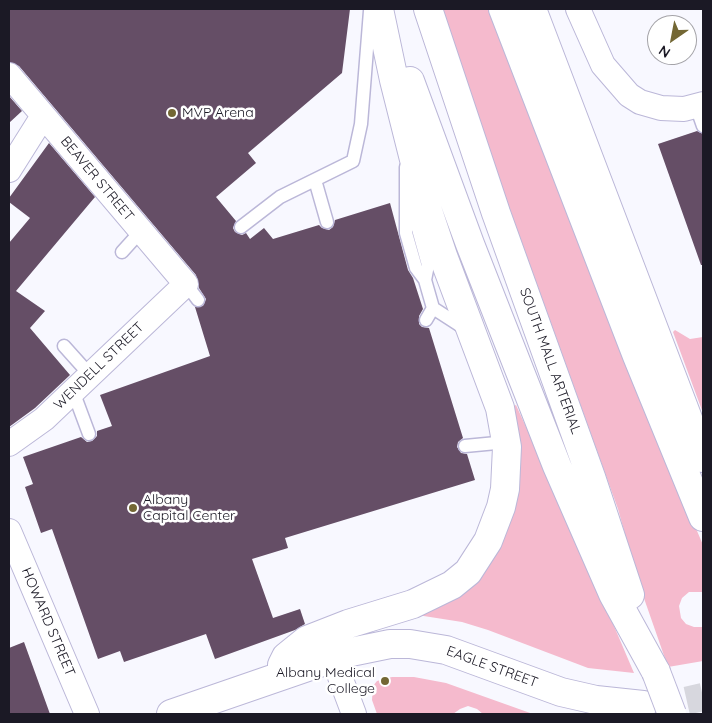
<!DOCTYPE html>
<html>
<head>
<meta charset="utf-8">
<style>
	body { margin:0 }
	#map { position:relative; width:712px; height:723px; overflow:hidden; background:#f8f8ff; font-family:Quicksand,sans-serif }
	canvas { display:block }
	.frame { position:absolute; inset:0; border:10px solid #1b1925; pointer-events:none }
	.north { position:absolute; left:647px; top:15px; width:50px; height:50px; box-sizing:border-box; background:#fff; border:1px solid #a4a3a8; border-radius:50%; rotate:213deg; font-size:14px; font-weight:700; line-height:20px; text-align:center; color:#1b1925 }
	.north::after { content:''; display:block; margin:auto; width:18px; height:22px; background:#736734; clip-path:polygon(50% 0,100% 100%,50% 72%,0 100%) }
</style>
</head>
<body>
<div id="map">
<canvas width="712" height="723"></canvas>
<div class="frame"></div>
<div class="north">N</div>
</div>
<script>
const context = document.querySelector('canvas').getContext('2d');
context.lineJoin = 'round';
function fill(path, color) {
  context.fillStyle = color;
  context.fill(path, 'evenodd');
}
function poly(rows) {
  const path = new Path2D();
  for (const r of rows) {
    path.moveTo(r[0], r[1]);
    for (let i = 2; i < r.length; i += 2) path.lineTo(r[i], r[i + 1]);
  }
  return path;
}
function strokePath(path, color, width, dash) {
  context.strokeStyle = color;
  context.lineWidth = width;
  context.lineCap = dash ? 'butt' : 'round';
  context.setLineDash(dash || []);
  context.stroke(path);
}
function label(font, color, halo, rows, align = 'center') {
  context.font = font + ' Quicksand,sans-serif';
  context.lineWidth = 5;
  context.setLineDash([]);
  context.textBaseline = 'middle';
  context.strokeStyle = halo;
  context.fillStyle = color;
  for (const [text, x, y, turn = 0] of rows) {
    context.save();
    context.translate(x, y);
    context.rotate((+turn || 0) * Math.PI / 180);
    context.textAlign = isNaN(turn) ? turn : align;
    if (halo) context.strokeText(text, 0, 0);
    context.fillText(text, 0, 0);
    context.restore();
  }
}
fill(poly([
	[442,9,491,9,661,446,703,545,703,592,689,592,682,598,679,606,681,618,686,624,694,627,703,627,703,661,668,667,639,584,618,509,499,179],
	[675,330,690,339,703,337,703,413,673,332],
	[516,405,577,539,634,673,588,668,488,630,462,622,411,614,472,579,509,408],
	[392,677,414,677,446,683,533,714,483,714,477,709,468,706,460,709,453,714,377,714,372,700,373,686,377,681]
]), '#f5bacd');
fill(poly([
	[9,9,350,9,342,73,248,153,256,163,216,197,236,221,233,228,235,232,242,235,246,233,250,239,264,228,273,239,319,225,322,228,329,230,333,227,335,220,390,203,408,270,413,278,423,309,419,316,419,324,422,327,429,328,463,438,458,442,457,447,461,453,467,454,475,480,285,538,288,548,252,559,273,618,300,609,305,624,295,630,215,659,206,634,124,662,120,651,98,659,52,529,41,533,25,487,33,484,23,457,81,437,87,442,92,441,97,436,97,431,112,426,100,395,210,356,195,307,203,306,206,299,199,288,196,275,19,66,9,62],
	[9,96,22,111,9,123],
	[697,131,703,134,703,265,701,265,658,144],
	[49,143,95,197,16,291,45,311,30,328,70,375,35,408,9,427,9,243,30,218,9,202,9,198],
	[24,642,50,714,9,714,9,648]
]), '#654e66');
strokePath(poly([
	[645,705,681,702,703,697]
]), '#d7d7de', 28, [28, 14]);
const lane = poly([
	[696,106,703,126],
	[406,167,406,233,416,268,425,280,433,308,467,330],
	[315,180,327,222],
	[408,207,418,229,428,265,425,280],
	[241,227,280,197,353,161,361,124,370,11],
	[122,252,141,231],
	[186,284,198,300],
	[426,320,433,308],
	[64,346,90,375],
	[73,391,89,434],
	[465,446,507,442]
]);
const street = poly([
	[578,9,603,65,629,95,640,102,661,108,684,109,703,104],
	[9,75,186,284,44,419,9,444],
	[9,170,43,116],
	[9,531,87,714],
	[333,658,354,714]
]);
const primary = poly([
	[428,9,496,213,591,477,630,595],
	[503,9,637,356,703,517],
	[532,9,703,458],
	[410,81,470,244,557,466,613,594,656,672],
	[284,675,282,665,286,657,307,640,348,624,413,604,452,585,468,572,488,541,501,507,505,489,507,447,500,408,443,256,424,199,394,80,379,9],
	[171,714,351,652,390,644,410,644,446,650,561,692,596,700,643,705]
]);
strokePath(lane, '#bbb7d8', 15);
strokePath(street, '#bbb7d8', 26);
strokePath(primary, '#bbb7d8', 30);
strokePath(lane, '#fff', 12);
strokePath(street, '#fff', 24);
strokePath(primary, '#fff', 28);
const primaryBridge = poly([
	[656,672,672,714]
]);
strokePath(primaryBridge, '#bbb7d8', 30, []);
strokePath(primaryBridge, '#fff', 28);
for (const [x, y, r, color] of [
	[172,113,5,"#736734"],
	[133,508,5,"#736734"],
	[385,681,5,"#736734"]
]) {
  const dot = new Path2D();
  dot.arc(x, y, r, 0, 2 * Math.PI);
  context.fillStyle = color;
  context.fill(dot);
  strokePath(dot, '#fff', 2);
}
label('14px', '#1b1925', '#fff', [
	["MVP Arena",182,113],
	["Albany",143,500],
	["Capital Center",143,516],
	["Albany Medical",375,673,"right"],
	["College",375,689,"right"]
], 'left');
label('14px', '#1b1925', '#fff', [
	["BEAVER STREET",97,179,50],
	["SOUTH MALL ARTERIAL",550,361,70],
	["WENDELL STREET",99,366,-44],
	["HOWARD STREET",48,622,67],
	["EAGLE STREET",492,667,20]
]);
</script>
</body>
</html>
